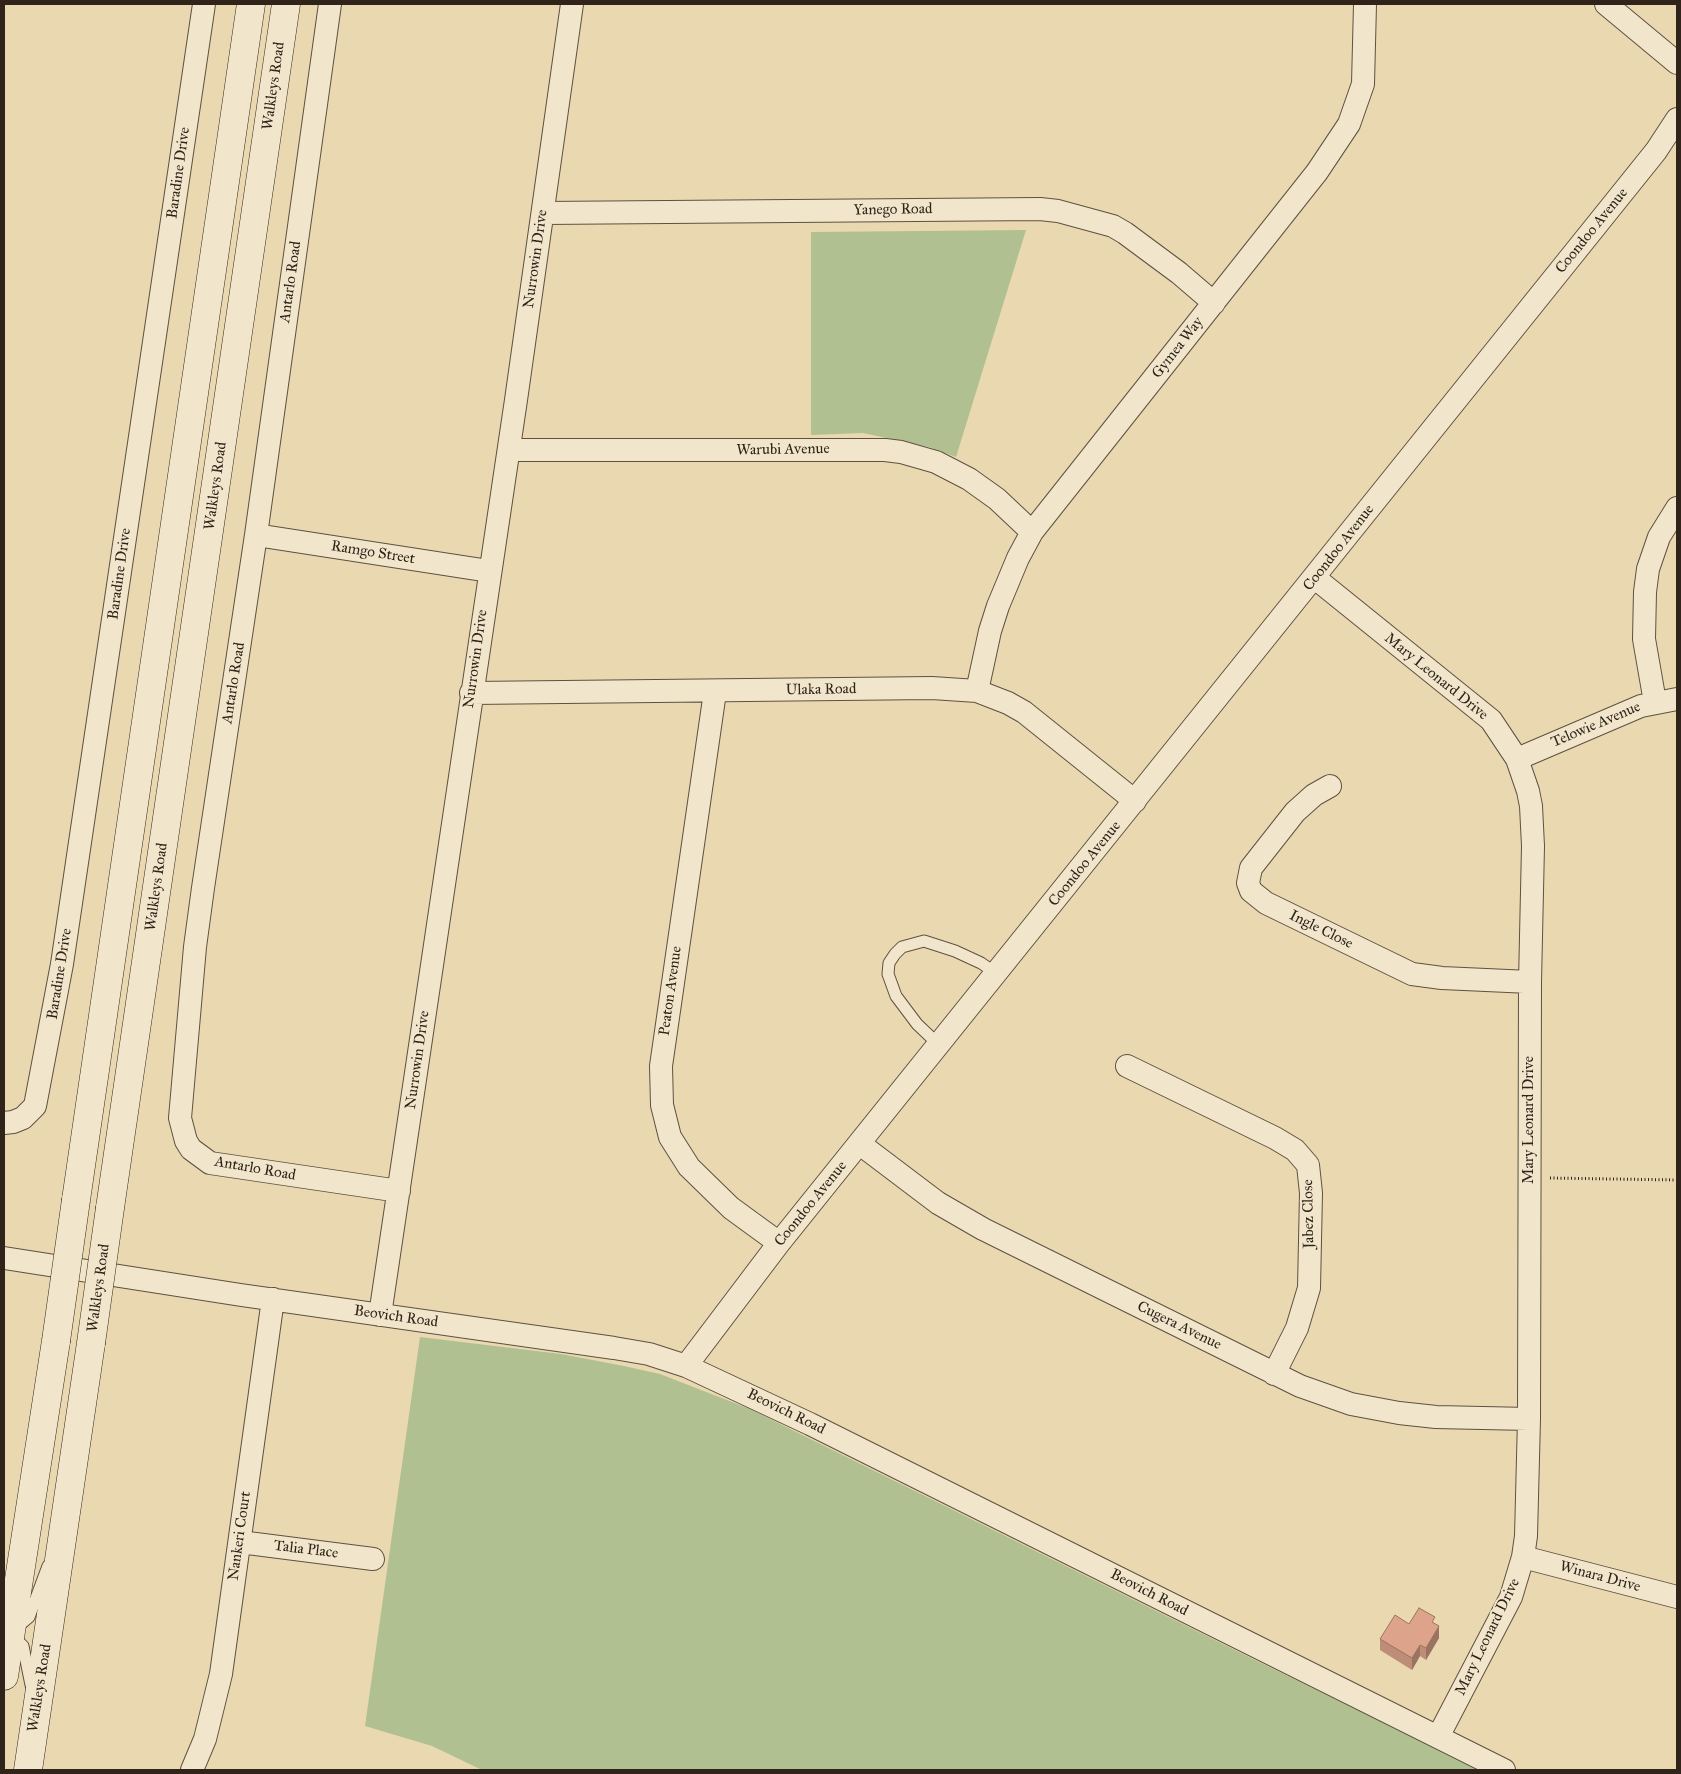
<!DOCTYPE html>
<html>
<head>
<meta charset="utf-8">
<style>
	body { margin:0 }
	#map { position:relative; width:1681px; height:1774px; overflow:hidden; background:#ead8b1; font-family:"IM FELL Great Primer",serif }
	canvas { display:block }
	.frame { position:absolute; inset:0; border:5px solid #30241a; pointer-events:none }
</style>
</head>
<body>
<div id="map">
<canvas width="1681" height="1774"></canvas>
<div class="frame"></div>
</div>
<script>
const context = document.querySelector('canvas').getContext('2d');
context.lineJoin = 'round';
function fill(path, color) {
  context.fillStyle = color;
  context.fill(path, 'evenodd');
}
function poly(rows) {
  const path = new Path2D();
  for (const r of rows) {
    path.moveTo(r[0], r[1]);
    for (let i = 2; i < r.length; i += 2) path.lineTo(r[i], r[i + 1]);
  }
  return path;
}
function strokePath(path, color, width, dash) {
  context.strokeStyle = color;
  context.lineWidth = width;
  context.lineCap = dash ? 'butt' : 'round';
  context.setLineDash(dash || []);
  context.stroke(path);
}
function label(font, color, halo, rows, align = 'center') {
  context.font = font + ' "IM FELL Great Primer",serif';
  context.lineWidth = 4;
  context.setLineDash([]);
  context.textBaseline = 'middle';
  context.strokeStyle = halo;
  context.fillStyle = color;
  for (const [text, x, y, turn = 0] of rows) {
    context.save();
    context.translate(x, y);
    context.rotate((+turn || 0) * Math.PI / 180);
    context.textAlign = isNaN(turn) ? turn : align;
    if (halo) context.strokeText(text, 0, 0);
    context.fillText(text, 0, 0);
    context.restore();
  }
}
fill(poly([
	[1026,230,956,457,929,447,863,433,811,435,811,232],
	[420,1337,561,1354,624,1366,660,1374,750,1409,1257,1661,1482,1770,482,1770,432,1746,365,1726]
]), '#b1c091');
const lane = poly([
	[940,1046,917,1024,896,996,888,974,889,963,895,954,902,947,924,941,955,951,981,963,997,974],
	[16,1628,29,1617,48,1566],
	[12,1635,23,1646,31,1685]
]);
const street = poly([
	[330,4,256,535,203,888,195,947,180,1118,186,1141,191,1149,210,1163,399,1191],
	[1606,4,1677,63],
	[543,213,1040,209,1058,211,1113,226,1125,233,1179,273,1214,303],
	[509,450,885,450,901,452,936,462,969,479,997,499,1032,532],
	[256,535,489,571],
	[1315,578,1491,720,1517,759,1528,791,1531,806,1533,846,1530,982,1529,1419,1526,1536,1523,1557,1511,1597,1438,1737],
	[977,691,990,631,998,606,1018,558,1032,532,1317,172,1349,124,1363,84,1365,4],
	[715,692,661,1066,662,1105,670,1137,689,1167,731,1208,779,1243],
	[471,693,932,688,977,691,1008,703,1024,712,1135,801],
	[1655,702,1644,639,1645,592,1648,569,1659,537,1677,508],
	[1517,759,1641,706,1677,699],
	[1330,786,1314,795,1295,812,1251,868,1248,883,1251,891,1266,903,1412,974,1442,978,1530,982],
	[1127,1066,1275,1138,1295,1150,1308,1165,1311,1193,1309,1288,1297,1328,1274,1374],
	[4,1123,13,1122,23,1118,35,1106,62,964,204,4],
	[860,1144,938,1203,983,1229,1300,1386,1351,1404,1399,1413,1436,1417,1529,1419],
	[4,1258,241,1295,614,1348,649,1354,686,1366,810,1424,1504,1770],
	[380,1315,516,400,572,4],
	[686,1366,779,1243,1656,151,1677,119],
	[240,1542,373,1559],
	[1523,1557,1677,1597],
	[192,1770,205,1739,221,1674,273,1299]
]);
const secondary = poly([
	[76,1200,251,4],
	[110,1208,286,4],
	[4,1676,56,1341],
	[28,1770,91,1343]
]);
strokePath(lane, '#5e5140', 13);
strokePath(street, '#5e5140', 24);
strokePath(secondary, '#30241a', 29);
strokePath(poly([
	[1550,1178,1677,1180]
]), '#30241a', 3, [1, 2.5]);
strokePath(lane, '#f1e6cc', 11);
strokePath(street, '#f1e6cc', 22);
strokePath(secondary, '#f1e6cc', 28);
const secondaryBridge = poly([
	[56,1341,76,1200],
	[91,1343,110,1208]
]);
strokePath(secondaryBridge, '#30241a', 29, []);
strokePath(secondaryBridge, '#f1e6cc', 28);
fill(poly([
	[1409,1624,1435,1624,1439,1638,1426,1660,1420,1656,1412,1670,1380,1650,1380,1639]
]), '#be8d78');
fill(poly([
	[1439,1626,1439,1638,1426,1660,1426,1648],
	[1420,1645,1420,1656,1412,1670,1412,1658]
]), '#9b7361');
const building = poly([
	[1419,1608,1435,1617,1432,1622,1439,1626,1426,1648,1420,1645,1412,1658,1380,1639,1395,1615,1409,1624,1419,1608]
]);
fill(building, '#dda48b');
strokePath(building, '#9b7361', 1);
label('15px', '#30241a', '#f1e6cc', [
	["Walkleys Road",274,86,-82],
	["Baradine Drive",179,173,-82],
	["Yanego Road",893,210,-1],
	["Coondoo Avenue",1592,231,-51],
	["Nurrowin Drive",536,259,-82],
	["Antarlo Road",291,282,-82],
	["Gymea Way",1178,348,-52],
	["Warubi Avenue",783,450,-1],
	["Walkleys Road",216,486,-82],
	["Coondoo Avenue",1339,548,-52],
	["Ramgo Street",373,553,9],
	["Baradine Drive",120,574,-82],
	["Nurrowin Drive",476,659,-82],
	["Mary Leonard Drive",1436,677,39],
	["Antarlo Road",234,683,-81],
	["Ulaka Road",821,690,-1],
	["Telowie Avenue",1596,725,-23],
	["Coondoo Avenue",1085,864,-51],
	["Walkleys Road",157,887,-82],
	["Ingle Close",1321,930,26],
	["Baradine Drive",60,974,-81],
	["Peaton Avenue",671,991,-82],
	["Nurrowin Drive",418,1060,-82],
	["Mary Leonard Drive",1529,1120,-90],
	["Antarlo Road",255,1169,10],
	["Coondoo Avenue",811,1204,-51],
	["Jabez Close",1309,1214,-91],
	["Walkleys Road",99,1288,-82],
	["Beovich Road",396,1317,8],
	["Cugera Avenue",1179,1326,26],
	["Beovich Road",786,1412,26],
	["Nankeri Court",240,1536,-82],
	["Talia Place",306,1550,7],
	["Winara Drive",1600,1577,15],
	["Beovich Road",1149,1593,27],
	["Mary Leonard Drive",1488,1637,-64],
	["Walkleys Road",40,1688,-81]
]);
</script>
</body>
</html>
